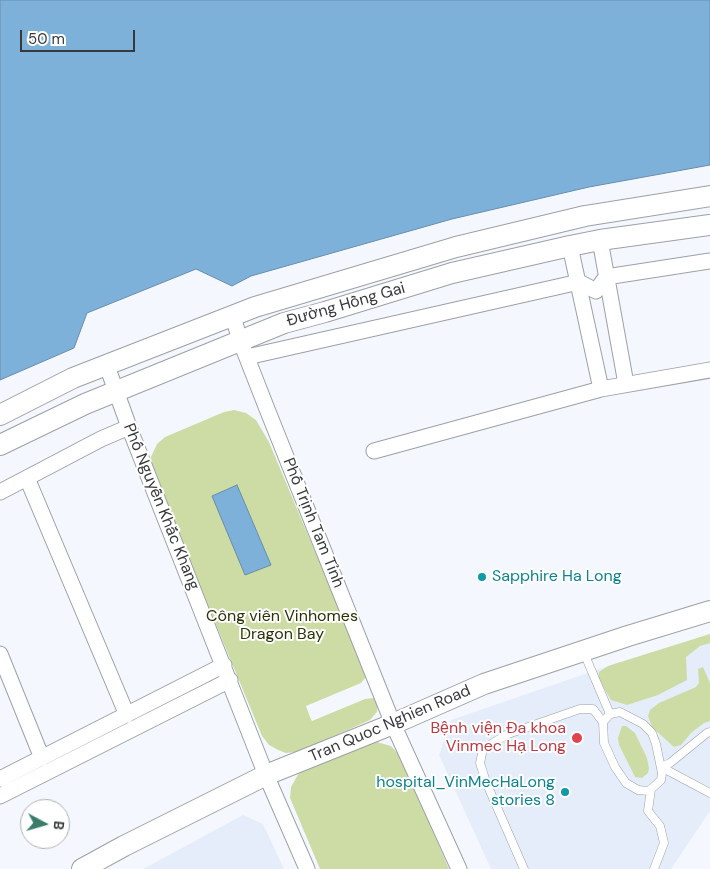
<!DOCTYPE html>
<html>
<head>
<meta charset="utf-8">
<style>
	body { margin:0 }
	#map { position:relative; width:710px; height:869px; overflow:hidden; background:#f4f8fe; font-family:"DM Sans",sans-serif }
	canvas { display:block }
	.north { position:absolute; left:20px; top:799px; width:50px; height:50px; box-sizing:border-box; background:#fff; border:1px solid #afb0b1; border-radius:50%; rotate:96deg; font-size:14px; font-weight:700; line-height:20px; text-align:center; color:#37393b }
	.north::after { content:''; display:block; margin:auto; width:18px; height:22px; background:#3b7c6a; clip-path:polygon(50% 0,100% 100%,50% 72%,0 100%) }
	.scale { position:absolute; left:20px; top:30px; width:115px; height:22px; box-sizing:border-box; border:2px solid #37393b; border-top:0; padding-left:6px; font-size:15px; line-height:18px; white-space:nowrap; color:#37393b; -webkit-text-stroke:4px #fff; paint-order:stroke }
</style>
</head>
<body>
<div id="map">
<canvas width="710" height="869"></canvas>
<div class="north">B</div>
<div class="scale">50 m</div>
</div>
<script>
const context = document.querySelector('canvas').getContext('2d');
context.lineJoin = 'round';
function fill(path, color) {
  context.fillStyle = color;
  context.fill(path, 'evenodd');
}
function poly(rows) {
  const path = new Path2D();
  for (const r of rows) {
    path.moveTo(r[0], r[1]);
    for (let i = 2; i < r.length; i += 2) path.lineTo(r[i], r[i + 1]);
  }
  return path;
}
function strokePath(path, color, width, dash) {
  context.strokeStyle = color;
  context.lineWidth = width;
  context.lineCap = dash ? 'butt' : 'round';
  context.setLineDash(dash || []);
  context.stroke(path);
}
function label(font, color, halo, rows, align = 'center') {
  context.font = font + ' "DM Sans",sans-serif';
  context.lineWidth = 4;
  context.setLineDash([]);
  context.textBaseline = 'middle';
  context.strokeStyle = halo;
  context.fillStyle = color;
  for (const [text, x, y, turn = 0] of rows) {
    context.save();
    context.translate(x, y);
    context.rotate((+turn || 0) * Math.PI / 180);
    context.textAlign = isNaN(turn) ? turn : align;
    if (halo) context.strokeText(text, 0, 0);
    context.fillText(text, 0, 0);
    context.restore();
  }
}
fill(poly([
	[710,634,710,811,671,869,491,869,439,755,451,720,608,666],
	[243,815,263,824,284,869,143,869]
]), '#e5edfa');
fill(poly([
	[234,410,246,413,256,420,269,442,367,676,361,683,306,706,310,717,312,721,365,699,374,698,378,705,377,712,370,720,307,748,295,752,286,753,278,750,269,745,262,736,169,511,150,459,157,444,165,437,224,412],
	[710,634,710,643,700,646,686,657,687,680,658,695,627,705,611,700,598,678,599,672,608,666],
	[703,667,710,683,710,721,704,723,691,733,681,745,674,747,652,727,648,716,650,710,659,703,696,687,699,683,698,669],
	[622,726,626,726,635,733,647,758,649,768,648,773,642,778,635,777,619,745,618,738],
	[377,742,391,746,401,757,449,869,320,869,290,798,291,787,300,771,368,743]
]), '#cddca5');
const water = poly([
	[0,0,710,0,710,165,589,187,452,219,251,276,232,286,196,269,87,313,74,348,0,380,0,0],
	[237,485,271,565,245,575,212,496,237,485]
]);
fill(water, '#7eb1da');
strokePath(water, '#698daa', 1);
const service = poly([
	[584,653,610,714],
	[661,767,670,763,707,733,710,732],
	[661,767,710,793],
	[651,789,648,811,660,826,664,843,654,869],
	[524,869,486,782,480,763,483,749,508,734,580,709,593,709,603,722,604,743,615,767,626,783,638,790,649,791,661,780,662,773,656,744,652,733,643,724,620,712,610,714,603,722]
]);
const minor = poly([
	[600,240,626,384],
	[570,246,601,389],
	[233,317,240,340,267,409,393,724,459,869],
	[247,357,579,282,596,291,606,277,710,261],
	[107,366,129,427,266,775,307,869],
	[374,451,601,389,710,370],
	[27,478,127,715],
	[0,492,101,439,129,427],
	[0,654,42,758],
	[0,779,224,665],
	[0,796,230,680]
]);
const tertiary = poly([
	[0,415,73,378,255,307,456,247,585,216,710,196],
	[0,445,85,404,284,323,325,312,452,273,570,246,600,240,710,225],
	[82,869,124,846,266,775,393,724,484,684,628,636,710,611]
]);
strokePath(service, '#9da0a6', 9);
strokePath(minor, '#9da0a6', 17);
strokePath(tertiary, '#9da0a6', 22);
strokePath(service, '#fff', 8);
strokePath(minor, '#fff', 15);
strokePath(tertiary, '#fff', 20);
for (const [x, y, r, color] of [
	[482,577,5,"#0f9aa8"],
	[577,738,6,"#e0444e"],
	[565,792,5,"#0f9aa8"]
]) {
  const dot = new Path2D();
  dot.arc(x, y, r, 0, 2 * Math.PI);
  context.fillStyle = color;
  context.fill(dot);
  strokePath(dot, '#fff', 2);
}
label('16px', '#37393b', '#fff', [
	["Đường Hồng Gai",346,305,-16],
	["Phố Nguyễn Khắc Khang",161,507,68],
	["Phố Trịnh Tam Tỉnh",313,523,68],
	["Tran Quoc Nghien Road",390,724,-23]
]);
label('16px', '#0d838f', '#fff', [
	["Sapphire Ha Long",492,577],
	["hospital_VinMecHaLong",555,783,"right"],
	["stories 8",555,801,"right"]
], 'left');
label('16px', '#2a3306', '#fff', [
	["Công viên Vinhomes",282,617],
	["Dragon Bay",282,635]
]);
label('16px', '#be3a42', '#fff', [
	["Bệnh viện Đa khoa",566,729],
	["Vinmec Hạ Long",566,747]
], 'right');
</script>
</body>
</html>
